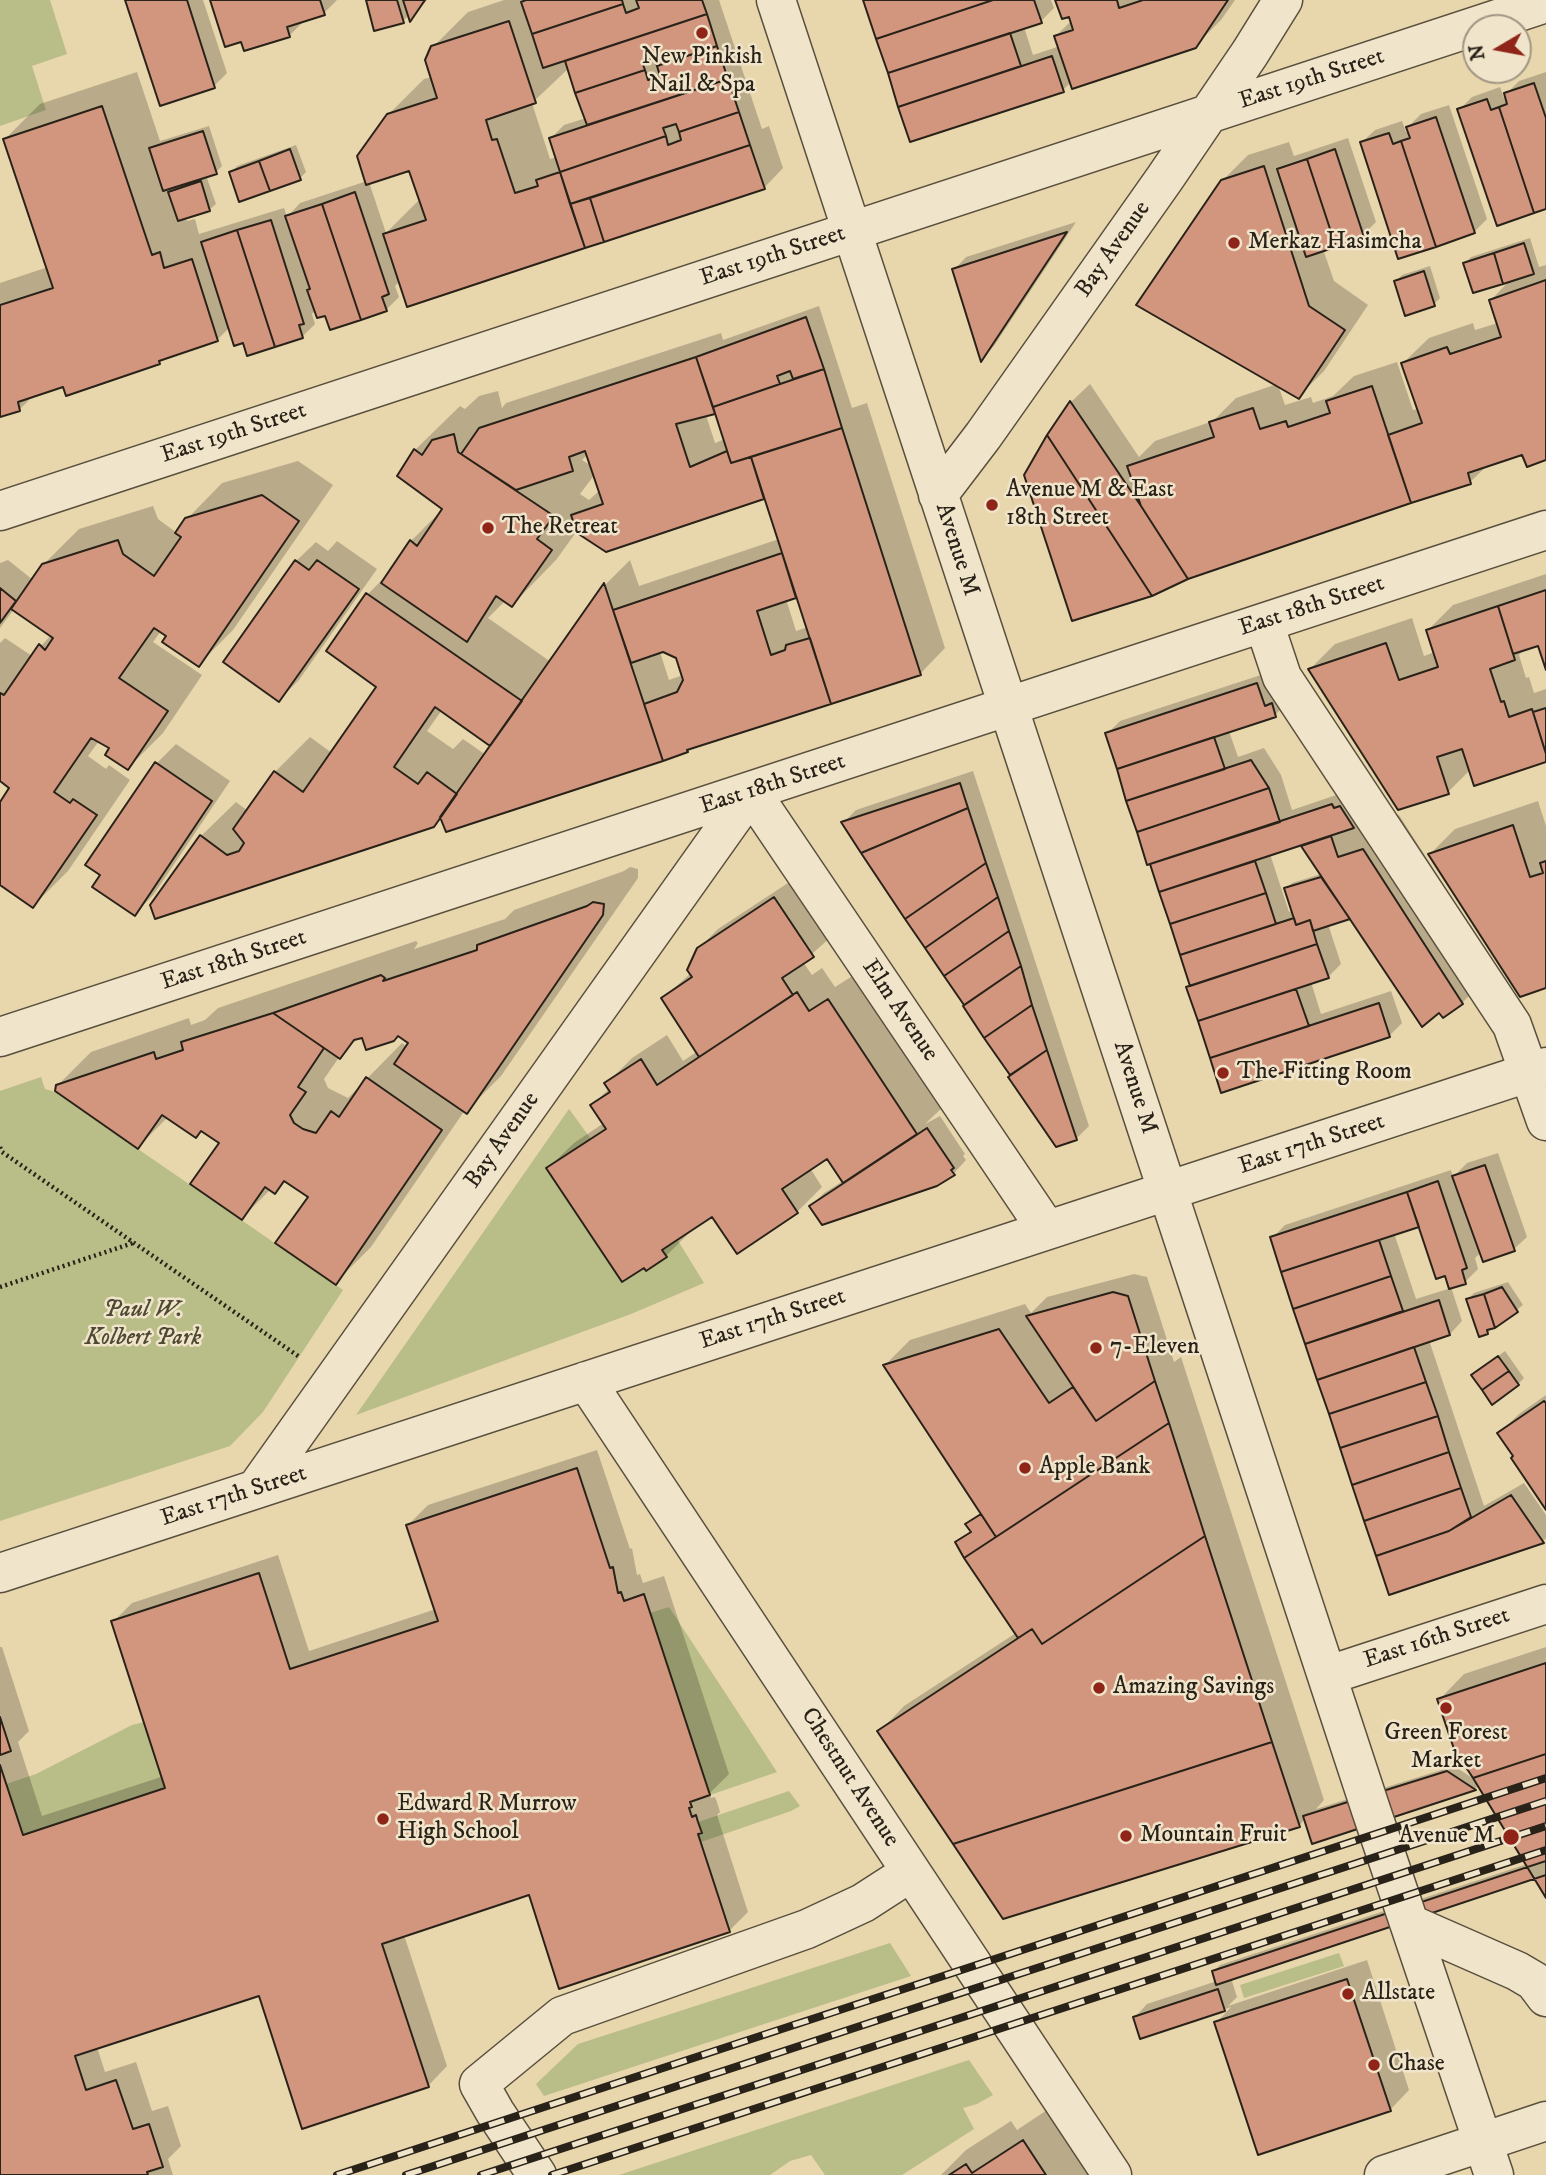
<!DOCTYPE html>
<html>
<head>
<meta charset="utf-8">
<style>
	body { margin:0 }
	#map { position:relative; width:1546px; height:2175px; overflow:hidden; background:#e8d6ad; font-family:"IM FELL DW Pica",serif }
	canvas { display:block }
	.north { position:absolute; left:1462px; top:14px; width:70px; height:70px; box-sizing:border-box; background:#f0e4ca; border:2px solid #a09683; border-radius:50%; rotate:260deg; font-size:19px; font-weight:700; line-height:28px; text-align:center; color:#292218 }
	.north::after { content:''; display:block; margin:auto; width:24px; height:32px; background:#8f2418; clip-path:polygon(50% 0,100% 100%,50% 72%,0 100%) }
</style>
</head>
<body>
<div id="map">
<canvas width="1546" height="2175"></canvas>
<div class="north">N</div>
</div>
<script>
const context = document.querySelector('canvas').getContext('2d');
context.lineJoin = 'round';
function fill(path, color) {
  context.fillStyle = color;
  context.fill(path, 'evenodd');
}
function poly(rows) {
  const path = new Path2D();
  for (const r of rows) {
    path.moveTo(r[0], r[1]);
    for (let i = 2; i < r.length; i += 2) path.lineTo(r[i], r[i + 1]);
  }
  return path;
}
function strokePath(path, color, width, dash) {
  context.strokeStyle = color;
  context.lineWidth = width;
  context.lineCap = dash ? 'butt' : 'round';
  context.setLineDash(dash || []);
  context.stroke(path);
}
function label(font, color, halo, rows, align = 'center') {
  context.font = font + ' "IM FELL DW Pica",serif';
  context.lineWidth = 5;
  context.setLineDash([]);
  context.textBaseline = 'middle';
  context.strokeStyle = halo;
  context.fillStyle = color;
  for (const [text, x, y, turn = 0] of rows) {
    context.save();
    context.translate(x, y);
    context.rotate((+turn || 0) * Math.PI / 180);
    context.textAlign = isNaN(turn) ? turn : align;
    if (halo) context.strokeText(text, 0, 0);
    context.fillText(text, 0, 0);
    context.restore();
  }
}
fill(poly([
	[0,0,50,0,67,54,32,66,46,110,0,126],
	[41,1077,45,1089,55,1092,343,1290,263,1412,230,1446,0,1521,0,1091],
	[569,1109,591,1139,546,1169,622,1282,644,1268,646,1271,666,1258,662,1250,677,1239,704,1283,631,1314,356,1415],
	[669,1607,777,1772,690,1802,630,1619],
	[144,1722,165,1788,23,1835,6,1784,36,1774,132,1725],
	[789,1791,800,1806,791,1811,701,1842,698,1834,702,1833,698,1822],
	[890,1943,911,1976,544,2096,536,2084,578,2044],
	[1339,1953,1344,1966,1244,1998,1240,1985],
	[969,2060,993,2095,977,2104,963,2108,974,2129,902,2175,825,2175,811,2155,790,2161,770,2175,619,2175]
]), '#b9bd87');
fill(poly([
	[127,0,203,0,227,73,214,86],
	[212,0,337,0,324,13,306,19,289,36,242,39],
	[367,0,427,0,410,19,409,15,403,21],
	[504,0,719,0,762,129,769,126,783,168,764,188,400,281,395,286,399,297,386,310,326,314,316,310,312,314,315,324,302,337,244,341,230,327,218,339,165,357,159,363,64,385,34,395,20,409,0,416,0,283,48,267,5,139,40,104,137,72,160,141,209,126,222,166,216,172,206,175,216,204,209,210,185,217,187,221,195,219,199,234,284,208,287,217,300,203,367,181,388,115,424,79,432,77,433,47,468,12],
	[569,68,586,118,564,125,551,138,557,157,550,159,532,103],
	[411,169,420,199,386,233,369,182],
	[865,0,1051,0,1054,8,1041,21,1024,27,1033,55,1060,46,1056,36,1072,20,1057,0,1235,0,1221,20,1195,46,1071,82,1063,90,911,140],
	[1546,72,1546,208,1459,110,1472,97,1500,87,1504,98,1507,98,1506,94,1519,81],
	[1449,105,1487,219,1474,232,1362,142,1375,130,1402,121,1406,132,1409,131,1408,127,1421,114],
	[1348,138,1376,222,1363,235,1323,249,1334,281,1368,305,1324,371,1298,397,1278,385,1285,405,1311,397,1313,403,1333,396,1354,376,1397,362,1413,410,1419,409,1403,363,1429,338,1473,323,1475,330,1498,323,1491,300,1511,279,1465,263,1471,257,1530,238,1539,267,1546,265,1546,458,1523,452,1488,465,1470,482,1187,577,1048,436,1071,402,1090,384,1139,457,1155,441,1213,421,1236,398,1277,384,1222,181,1248,155,1289,142,1294,156],
	[296,145,306,172,300,178,231,173,237,166],
	[1076,222,994,346,982,358,954,270,966,257],
	[1430,266,1440,298,1434,304,1396,281,1402,275],
	[819,306,852,408,867,403,945,648,920,674,690,747,687,751,442,816,156,917,201,836,236,802,248,811,275,772,310,737,332,753,378,687,328,651,368,594,391,571,411,541,444,508,415,450,460,406,465,409,479,396,498,391,502,408,506,403,721,333,723,340],
	[716,412,725,439,715,443,706,415],
	[588,454,593,467,582,460],
	[595,474,600,490,589,500,580,494],
	[765,497,779,539,639,586,630,560,606,584,551,662,488,618,506,600,512,605,556,560,577,531,606,550],
	[797,595,808,627,796,631,786,599],
	[663,651,677,656,683,675,669,680,660,652],
	[442,710,493,745,486,755,463,739,453,749,427,731],
	[298,461,333,485,233,630,198,665,161,631,153,642,202,675,163,733,128,768,112,748,99,741,88,756,106,769,109,765,130,780,68,871,33,906,0,883,0,805,12,787,0,779,0,643,5,638,32,656,51,635,14,609,0,628,0,563,8,560,33,580,43,565,79,529,153,506,158,519,177,533,187,519,222,483],
	[337,541,377,569,299,680,279,700,296,561,316,542,328,551],
	[1546,574,1546,665,1539,643,1525,648,1519,655,1526,678,1529,677,1534,693,1546,689,1546,760,1470,770,1448,792,1310,669,1335,644,1412,618,1424,656,1435,652,1428,630,1453,605],
	[1270,672,1288,702,1275,715,1229,731,1238,757,1264,748,1281,775,1292,810,1345,792,1373,823,1399,815,1497,968,1462,1003,1439,1011,1350,917,1328,924,1341,964,1328,977,1311,982,1321,1014,1391,991,1402,1023,1389,1036,1222,1091,1188,988,1191,985,1182,955,1107,734,1120,721],
	[1307,841,1303,846,1321,874,1292,883,1286,889,1293,910,1289,912,1270,854],
	[176,744,230,781,154,894,135,914,157,763],
	[973,771,1089,1126,1076,1139,1057,1145,843,823,856,810],
	[1538,801,1546,826,1546,986,1430,854,1455,829],
	[630,867,638,869,638,878,501,1076,466,1111,465,1110,371,1247,336,1282,311,1197,287,1180,275,1192,271,1189,242,1218,221,1142,202,1129,168,1117,138,1147,56,1087,91,1052,189,1018,191,1025,205,1020,218,1008,416,941,418,943,414,949,505,919,514,910,624,871],
	[399,1034,410,1043,407,1047,402,1043,348,1098,328,1088,324,1079,340,1056,359,1037],
	[794,879,832,936,803,962,812,975,822,968,835,987,854,975,942,1108,925,1124,940,1116,965,1154,963,1156,966,1160,954,1173,811,1206,824,1193,843,1181,827,1156,810,1168,822,1187,797,1212,712,1214,691,1231,666,1256,548,1168,574,1143,604,1123,592,1105,610,1088,607,1083,632,1058,667,1035,683,1061,698,1051,663,998,691,973,698,949,718,929],
	[1498,1153,1527,1237,1514,1249,1481,1252,1475,1258,1478,1269,1465,1282,1451,1287,1462,1321,1450,1334,1429,1340,1484,1506,1524,1483,1546,1515,1546,1538,1543,1541,1390,1593,1272,1238,1285,1225,1451,1170,1453,1177,1467,1163],
	[1420,1225,1446,1273,1451,1288,1416,1299,1394,1233],
	[1134,1274,1147,1277,1174,1362,1181,1357,1324,1800,1316,1809,1454,1766,1477,1781,1439,1700,1464,1674,1546,1647,1546,1895,1535,1877,1231,1978,1237,1997,1228,2006,1367,1960,1409,2090,1390,2110,1216,2023,1231,2007,1141,2037,1135,2017,1147,2004,1217,1981,1214,1971,1220,1965,1527,1864,1479,1785,1475,1789,1313,1842,1305,1819,1299,1826,879,1732,904,1706,1016,1633,957,1543,972,1530,968,1524,982,1513,885,1365,910,1340,1025,1304,1031,1313,1047,1297],
	[1508,1282,1523,1305,1487,1333,1468,1299,1474,1293],
	[1505,1351,1524,1378,1518,1384,1473,1375],
	[1546,1395,1546,1507,1499,1433,1519,1414],
	[597,1450,630,1549,632,1548,637,1575,640,1574,643,1583,664,1576,729,1774,710,1793,711,1798,715,1797,717,1802,720,1812,717,1815,748,1912,729,1931,530,1893,404,1935,447,2066,428,2086,260,1994,97,2047,105,2072,136,2062,152,2111,168,2106,181,2146,168,2159,173,2175,0,2175,0,1647,2,1647,29,1731,18,1742,42,1816,164,1776,113,1622,132,1603,278,1555,309,1651,436,1609,408,1525,428,1505],
	[1068,2096,1120,2175,941,2175,966,2150,1011,2121,1017,2130]
]), '#0003');
const building = poly([
	[125,0,187,0,215,88,160,106,125,0],
	[210,0,320,0,325,15,287,27,290,37,244,51,241,42,225,47,210,0],
	[366,0,397,0,404,23,374,31,366,0],
	[403,0,425,0,410,22,403,0],
	[526,0,622,0,623,4,532,34,521,2,526,0],
	[636,0,702,0,707,14,543,68,532,34,623,4,626,13,639,8,636,0],
	[863,0,993,0,876,39,863,0],
	[993,0,1034,0,1042,23,888,73,876,39,993,0],
	[1055,0,1117,0,1119,8,1143,0,1228,0,1196,48,1072,89,1054,36,1073,30,1069,17,1062,19,1055,0],
	[707,14,717,46,657,66,654,58,642,62,645,70,575,93,565,61,707,14],
	[509,21,536,103,486,120,492,140,497,139,515,193,538,186,536,180,560,172,585,248,407,307,383,234,426,220,409,171,366,185,357,156,387,114,437,98,425,60,431,46,509,21],
	[1010,33,1021,66,898,107,888,73,1010,33],
	[717,46,728,79,587,125,575,93,645,70,648,80,660,76,657,66,717,46],
	[1052,56,1064,92,910,142,898,107,1052,56],
	[728,79,739,112,679,132,676,124,663,128,666,136,560,172,549,138,728,79],
	[1534,83,1546,118,1546,209,1534,213,1499,107,1507,104,1504,93,1534,83],
	[1487,99,1491,110,1499,107,1534,213,1497,226,1457,109,1487,99],
	[102,106,152,255,160,252,164,268,192,259,218,341,159,361,160,364,66,396,63,387,18,402,20,411,0,417,0,305,53,288,3,139,102,106],
	[739,112,750,145,570,204,560,172,666,136,668,145,681,140,679,132,739,112],
	[1436,117,1475,233,1436,247,1401,141,1410,138,1406,127,1436,117],
	[203,131,217,174,163,191,149,148,203,131],
	[1389,133,1393,144,1401,141,1436,247,1398,259,1360,142,1389,133],
	[750,145,765,189,604,242,590,198,750,145],
	[290,149,301,180,270,191,259,161,290,149],
	[1335,149,1364,237,1336,247,1307,159,1335,149],
	[1307,159,1336,247,1306,257,1277,169,1307,159],
	[259,161,270,191,239,202,229,172,259,161],
	[1264,166,1309,306,1345,330,1299,399,1136,305,1221,180,1264,166],
	[201,181,210,211,178,221,168,192,201,181],
	[355,192,389,294,382,297,387,311,361,320,322,204,355,192],
	[590,198,604,242,585,248,570,204,590,198],
	[322,204,361,320,330,330,325,316,317,318,307,290,310,289,285,216,322,204],
	[271,220,304,324,299,325,303,338,275,347,237,230,271,220],
	[237,230,275,347,247,356,243,343,234,346,201,242,237,230],
	[1067,232,981,362,952,269,1067,232],
	[1524,243,1534,274,1503,284,1494,253,1524,243],
	[1494,253,1503,284,1473,293,1463,263,1494,253],
	[1424,271,1435,306,1405,316,1394,281,1424,271],
	[1546,280,1546,460,1527,467,1522,455,1468,473,1471,484,1411,503,1388,435,1422,423,1401,363,1447,347,1450,354,1501,337,1489,300,1546,280],
	[806,317,824,369,793,379,790,371,777,376,780,384,713,407,696,357,806,317],
	[696,357,715,414,676,424,690,467,727,451,731,463,751,457,764,499,606,552,577,533,571,515,603,504,585,451,569,457,573,471,516,490,461,454,479,428,696,357],
	[824,369,842,428,731,463,713,407,824,369],
	[1372,386,1411,503,1188,579,1141,506,1127,466,1214,437,1209,422,1253,408,1260,429,1286,421,1288,427,1330,413,1326,401,1372,386],
	[1070,401,1141,506,1188,579,1152,596,1047,435,1070,401],
	[842,428,921,675,831,704,751,457,842,428],
	[454,434,458,452,554,516,537,539,552,550,512,607,496,596,467,642,381,583,410,540,417,546,442,509,397,476,414,449,422,455,432,440,454,434],
	[1047,435,1152,596,1072,621,1024,475,1047,435],
	[262,495,299,521,199,667,162,642,166,636,154,628,119,678,168,711,128,770,105,755,109,748,91,738,54,792,70,803,73,799,97,815,33,908,0,885,0,802,9,788,0,781,0,693,4,695,39,644,45,650,53,638,11,609,42,564,118,540,123,554,154,576,181,537,175,533,185,518,262,495],
	[782,553,796,598,757,611,771,655,785,650,786,645,810,638,831,704,687,750,688,752,663,761,644,704,677,692,683,680,676,658,663,652,631,663,613,610,782,553],
	[295,560,309,570,317,560,359,589,279,702,223,662,295,560],
	[604,583,663,761,446,832,440,817,604,583],
	[0,588,16,601,0,623,0,588],
	[1546,590,1546,670,1538,646,1513,654,1498,606,1546,590],
	[366,593,522,701,490,746,435,707,394,767,418,784,427,772,457,794,434,827,155,919,150,905,200,835,227,855,239,851,244,843,233,829,274,771,303,792,376,687,326,651,366,593],
	[1498,606,1515,660,1490,669,1501,702,1504,701,1509,717,1532,709,1546,754,1546,762,1474,786,1462,749,1437,757,1449,794,1398,810,1308,669,1386,643,1399,680,1438,667,1426,630,1498,606],
	[1257,683,1265,706,1272,703,1276,717,1117,769,1105,733,1257,683],
	[1546,708,1546,754,1533,712,1546,708],
	[1214,737,1225,769,1126,801,1117,769,1214,737],
	[1251,760,1269,788,1137,832,1126,801,1251,760],
	[155,762,212,801,135,916,92,887,100,875,85,865,155,762],
	[960,783,968,808,861,853,841,822,960,783],
	[1269,788,1280,822,1147,865,1137,832,1269,788],
	[1332,804,1334,808,1340,806,1354,828,1159,892,1150,864,1332,804],
	[968,808,986,863,905,919,861,853,968,808],
	[1513,825,1530,877,1543,873,1540,863,1546,861,1546,988,1520,997,1428,854,1513,825],
	[1331,836,1338,857,1363,849,1463,1004,1443,1018,1439,1013,1422,1027,1301,846,1331,836],
	[1255,861,1266,893,1170,924,1159,892,1255,861],
	[986,863,998,897,925,948,905,919,986,863],
	[1321,877,1350,919,1313,931,1310,920,1296,925,1284,888,1321,877],
	[1266,893,1276,924,1180,955,1170,924,1266,893],
	[774,897,814,957,782,978,793,995,699,1057,661,998,692,977,687,970,697,948,774,897],
	[998,897,1009,931,944,976,925,948,998,897],
	[593,902,604,904,603,915,467,1114,394,1064,408,1043,398,1036,394,1041,366,1050,362,1038,354,1040,340,1059,273,1013,381,975,385,978,383,981,477,950,477,945,587,906,593,902],
	[1294,918,1296,925,1310,920,1317,944,1190,986,1180,955,1294,918],
	[1009,931,1021,966,964,1005,944,976,1009,931],
	[1317,944,1329,978,1198,1021,1186,987,1317,944],
	[1021,966,1032,1005,984,1038,963,1006,1021,966],
	[1296,989,1309,1026,1210,1058,1198,1021,1296,989],
	[797,992,809,1011,828,999,917,1134,843,1183,827,1159,782,1189,798,1213,737,1254,712,1217,662,1250,667,1257,646,1271,644,1268,622,1282,546,1168,606,1129,590,1105,610,1092,604,1083,641,1059,657,1085,797,992],
	[1379,1003,1390,1037,1221,1093,1210,1058,1379,1003],
	[1032,1005,1047,1050,1010,1075,984,1038,1032,1005],
	[273,1013,324,1048,298,1087,306,1092,290,1115,294,1123,303,1129,316,1133,331,1111,339,1117,366,1077,442,1130,336,1285,275,1243,308,1197,284,1181,275,1194,265,1187,242,1220,190,1184,219,1143,201,1131,196,1138,162,1115,138,1149,55,1091,56,1085,154,1052,156,1059,183,1050,181,1042,273,1013],
	[1047,1050,1077,1140,1056,1147,1008,1077,1047,1050],
	[927,1128,954,1168,951,1170,955,1175,937,1186,822,1225,809,1206,927,1128],
	[1485,1165,1515,1251,1483,1262,1452,1176,1485,1165],
	[1438,1181,1467,1268,1462,1270,1466,1284,1449,1289,1445,1276,1436,1279,1407,1192,1438,1181],
	[1407,1192,1419,1227,1281,1272,1270,1237,1407,1192],
	[1379,1240,1391,1276,1293,1309,1281,1272,1379,1240],
	[1391,1276,1403,1311,1305,1344,1293,1309,1391,1276],
	[1502,1287,1518,1312,1495,1328,1484,1294,1502,1287],
	[1113,1292,1128,1296,1155,1381,1096,1421,1026,1316,1113,1292],
	[1484,1294,1495,1328,1487,1330,1488,1334,1479,1337,1466,1299,1484,1294],
	[1439,1300,1450,1335,1317,1380,1305,1344,1439,1300],
	[999,1329,1049,1403,1073,1387,1096,1421,1155,1381,1169,1423,996,1537,883,1365,999,1329],
	[1414,1347,1426,1382,1329,1414,1317,1380,1414,1347],
	[1498,1356,1509,1371,1482,1390,1471,1375,1498,1356],
	[1509,1371,1519,1385,1492,1405,1482,1390,1509,1371],
	[1426,1382,1438,1416,1340,1448,1329,1414,1426,1382],
	[1544,1401,1546,1403,1546,1510,1511,1458,1513,1456,1497,1433,1544,1401],
	[1438,1416,1449,1452,1352,1485,1340,1448,1438,1416],
	[1169,1423,1205,1536,1042,1644,1032,1629,1018,1638,964,1558,1169,1423],
	[1449,1452,1461,1488,1364,1521,1352,1485,1449,1452],
	[577,1468,610,1568,613,1567,618,1593,621,1592,624,1601,644,1594,710,1795,690,1802,692,1807,689,1808,692,1817,696,1815,698,1822,702,1833,698,1834,730,1932,559,1989,529,1895,382,1944,429,2087,302,2129,259,1996,75,2056,86,2090,116,2080,133,2129,149,2124,163,2167,147,2172,148,2175,0,2175,0,1765,23,1835,165,1788,111,1621,259,1573,290,1669,438,1621,406,1525,577,1468],
	[1461,1488,1471,1517,1449,1531,1376,1556,1364,1521,1461,1488],
	[1511,1495,1544,1543,1389,1595,1376,1556,1449,1531,1511,1495],
	[981,1514,996,1537,964,1558,955,1542,971,1532,965,1524,981,1514],
	[1205,1536,1272,1742,953,1844,877,1731,1032,1629,1042,1644,1205,1536],
	[1546,1663,1546,1754,1473,1778,1454,1749,1437,1699,1546,1663],
	[0,1717,11,1751,0,1755,0,1717],
	[1272,1742,1300,1827,1003,1919,953,1844,1272,1742],
	[1546,1754,1546,1898,1473,1778,1546,1754],
	[1447,1771,1476,1790,1312,1844,1303,1816,1447,1771],
	[1546,1861,1546,1875,1216,1985,1212,1971,1546,1861],
	[1347,1979,1391,2111,1258,2155,1214,2022,1347,1979],
	[1218,1989,1225,2011,1140,2039,1133,2017,1218,1989],
	[1023,2140,1046,2175,949,2175,966,2164,972,2173,1023,2140]
]);
fill(building, '#d2967f');
strokePath(building, '#292218', 2);
const minor = poly([
	[776,0,1371,1810,1494,2175],
	[938,495,983,436,1165,178,1250,53,1283,0],
	[0,511,1546,3],
	[1264,623,1282,677,1512,1025,1546,1121],
	[0,1037,1546,530],
	[586,1381,1112,2175],
	[256,1489,751,792,1047,1230],
	[0,1573,1546,1067],
	[1329,1675,1546,1604],
	[1410,1924,1517,1971,1534,1981,1546,1997],
	[537,2175,495,2112,479,2084,562,2016,807,1929,863,1903,911,1872],
	[1384,2175,1546,2121]
]);
strokePath(minor, '#594f3d', 41);
strokePath(poly([
	[0,1147,2,1152,301,1358],
	[0,1287,133,1243]
]), '#292218', 4.5, [2, 3.5]);
strokePath(minor, '#f0e4ca', 38);
const rail = poly([
	[337,2175,1546,1778],
	[406,2175,1546,1801],
	[481,2175,1546,1826],
	[552,2175,1546,1850]
]);
strokePath(rail, '#292218', 8);
strokePath(rail, '#f0e4ca', 5, [16]);
for (const [x, y, r, color] of [
	[702,33,7,"#8f2418"],
	[1234,243,7,"#8f2418"],
	[992,505,7,"#8f2418"],
	[488,528,7,"#8f2418"],
	[1223,1073,7,"#8f2418"],
	[1096,1348,7,"#8f2418"],
	[1025,1468,7,"#8f2418"],
	[1099,1688,7,"#8f2418"],
	[1446,1708,7,"#8f2418"],
	[383,1819,7,"#8f2418"],
	[1126,1836,7,"#8f2418"],
	[1511,1837,9,"#8f2418"],
	[1348,1994,7,"#8f2418"],
	[1374,2065,7,"#8f2418"]
]) {
  const dot = new Path2D();
  dot.arc(x, y, r, 0, 2 * Math.PI);
  context.fillStyle = color;
  context.fill(dot);
  strokePath(dot, '#f0e4ca', 2.5);
}
label('24px', '#292218', '#f0e4ca', [
	["New Pinkish",702,58,"center"],
	["Nail & Spa",702,86,"center"],
	["Merkaz Hasimcha",1248,243],
	["Avenue M & East",1006,491],
	["18th Street",1006,519],
	["The Retreat",502,528],
	["The Fitting Room",1237,1073],
	["7-Eleven",1110,1348],
	["Apple Bank",1039,1468],
	["Amazing Savings",1113,1688],
	["Green Forest",1446,1734,"center"],
	["Market",1446,1762,"center"],
	["Edward R Murrow",397,1805],
	["High School",397,1833],
	["Mountain Fruit",1140,1836],
	["Avenue M",1495,1837,"right"],
	["Allstate",1362,1994],
	["Chase",1388,2065]
], 'left');
label('24px', '#292218', '#f0e4ca', [
	["East 19th Street",1312,80,-18],
	["Bay Avenue",1114,250,-55],
	["East 19th Street",773,257,-18],
	["East 19th Street",234,434,-18],
	["Avenue M",956,550,72],
	["East 18th Street",1312,607,-18],
	["East 18th Street",773,785,-18],
	["East 18th Street",234,961,-18],
	["Elm Avenue",899,1011,56],
	["Avenue M",1134,1088,72],
	["Bay Avenue",503,1141,-55],
	["East 17th Street",1312,1145,-18],
	["East 17th Street",773,1320,-18],
	["East 17th Street",234,1497,-18],
	["East 16th Street",1437,1639,-18],
	["Chestnut Avenue",849,1778,57]
]);
label('italic 24px', '#4d4934', '#f0e4ca', [
	["Paul W.",143,1311],
	["Kolbert Park",143,1339]
]);
</script>
</body>
</html>
